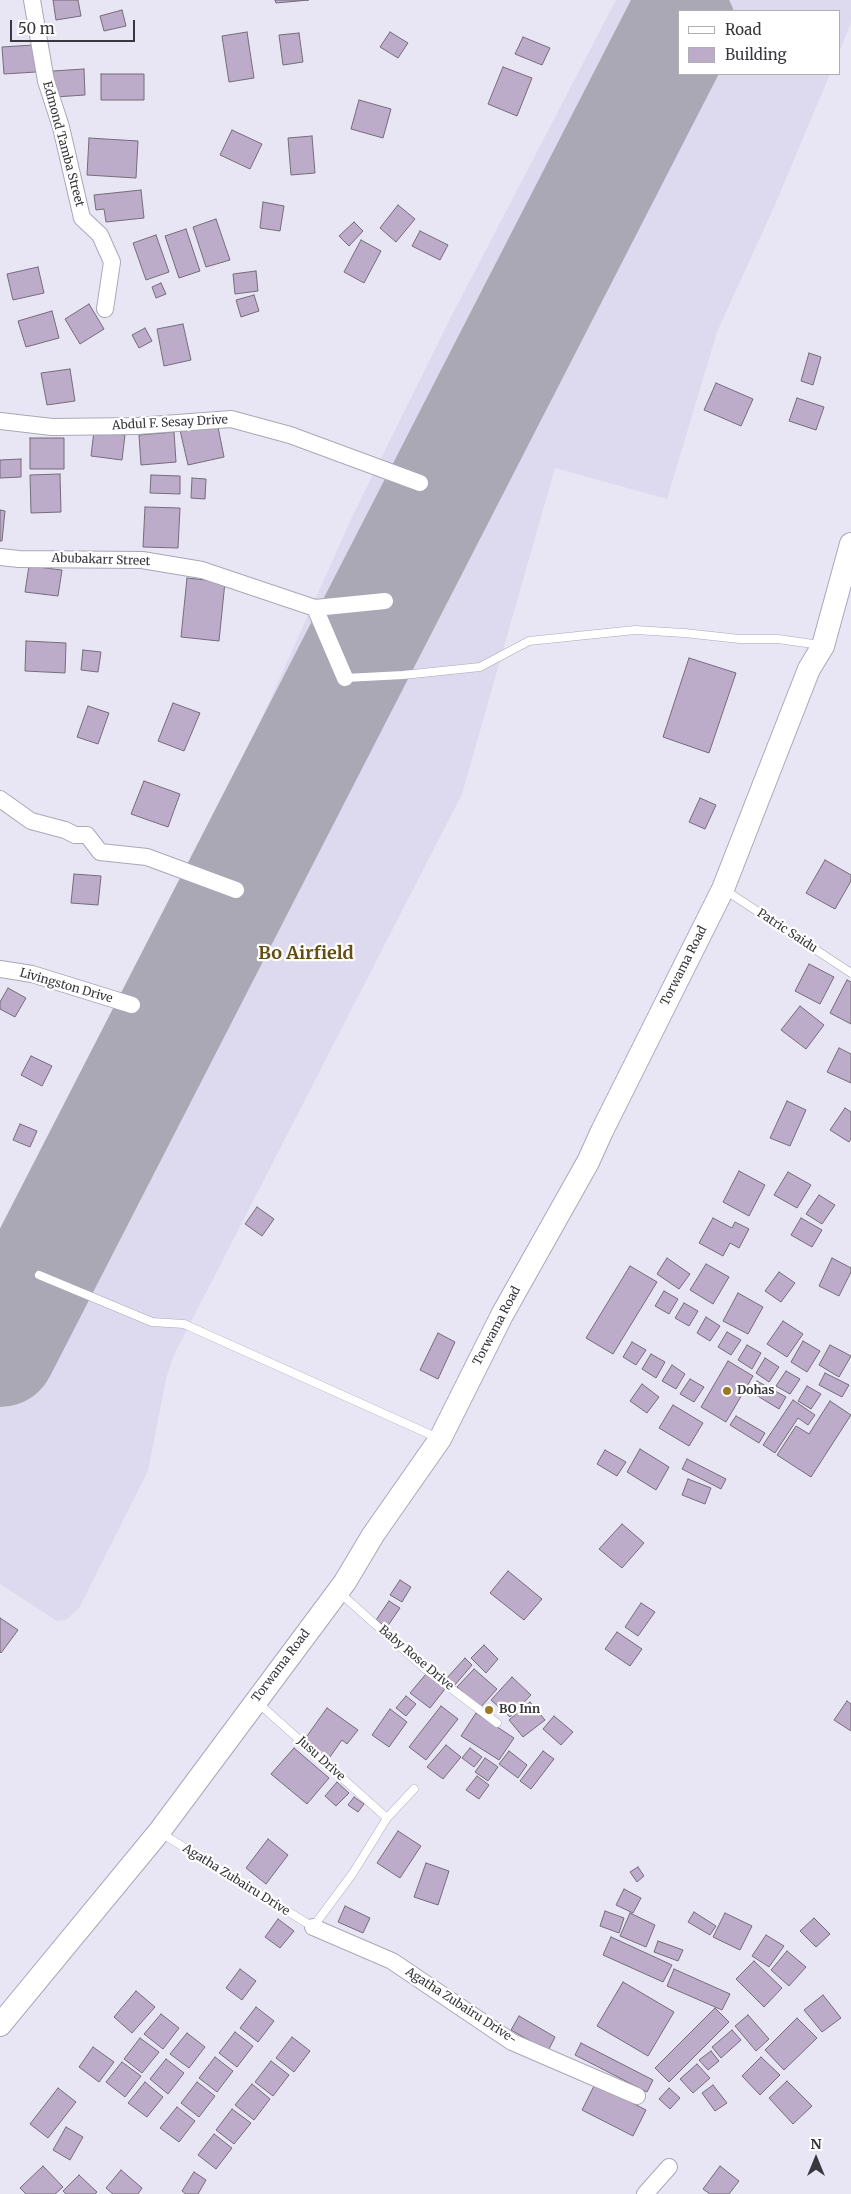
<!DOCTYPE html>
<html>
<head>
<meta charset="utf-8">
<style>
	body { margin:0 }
	#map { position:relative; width:851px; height:2194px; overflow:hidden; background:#e8e5f4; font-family:Merriweather,serif }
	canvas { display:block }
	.legend { position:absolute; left:678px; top:10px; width:162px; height:65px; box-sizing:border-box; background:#fff; border:1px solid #afafb1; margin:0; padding:6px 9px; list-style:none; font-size:15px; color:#38373d }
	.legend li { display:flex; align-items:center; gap:10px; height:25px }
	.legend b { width:25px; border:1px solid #afafb1 }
	.north { position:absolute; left:791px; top:2134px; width:50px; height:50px; -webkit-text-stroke:4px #fff; paint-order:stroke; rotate:0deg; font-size:14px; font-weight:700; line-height:20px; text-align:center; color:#38373d }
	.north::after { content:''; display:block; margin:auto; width:18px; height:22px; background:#38373d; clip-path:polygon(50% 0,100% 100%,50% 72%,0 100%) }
	.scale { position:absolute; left:10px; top:20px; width:125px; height:22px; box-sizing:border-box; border:2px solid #38373d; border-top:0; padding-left:6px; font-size:15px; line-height:18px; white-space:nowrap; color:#38373d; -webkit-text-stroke:4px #fff; paint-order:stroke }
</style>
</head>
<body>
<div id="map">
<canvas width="851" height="2194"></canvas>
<ul class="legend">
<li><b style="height:6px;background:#fff"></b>Road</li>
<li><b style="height:14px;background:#bdabca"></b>Building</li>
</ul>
<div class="north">N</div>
<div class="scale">50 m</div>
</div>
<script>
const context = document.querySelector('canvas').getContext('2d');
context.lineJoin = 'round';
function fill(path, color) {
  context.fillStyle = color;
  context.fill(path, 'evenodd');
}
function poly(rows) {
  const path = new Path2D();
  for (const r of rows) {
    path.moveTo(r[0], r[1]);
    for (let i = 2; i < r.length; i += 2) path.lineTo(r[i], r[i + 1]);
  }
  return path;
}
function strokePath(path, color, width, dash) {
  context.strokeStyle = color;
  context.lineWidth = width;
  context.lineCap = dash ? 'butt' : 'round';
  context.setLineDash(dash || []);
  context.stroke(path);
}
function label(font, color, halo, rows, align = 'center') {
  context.font = font + ' Merriweather,serif';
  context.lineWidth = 4.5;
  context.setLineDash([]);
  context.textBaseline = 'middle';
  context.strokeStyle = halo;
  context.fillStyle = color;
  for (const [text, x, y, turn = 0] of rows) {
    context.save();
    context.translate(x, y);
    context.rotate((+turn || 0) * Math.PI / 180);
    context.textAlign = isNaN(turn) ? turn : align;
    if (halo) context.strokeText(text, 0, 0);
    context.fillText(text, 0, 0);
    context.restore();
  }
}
fill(poly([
	[616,0,851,0,851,23,840,50,840,11,680,11,680,74,830,74,774,207,717,332,667,499,555,468,462,794,173,1357,166,1379,148,1471,79,1608,67,1619,57,1621,0,1584,0,1233,118,1038,353,515,451,317]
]), '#dddaf0');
strokePath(poly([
	[0,1351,680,27]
]), '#aaa8b4', 112);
const building = poly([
	[53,0,78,0,81,16,56,20,53,0],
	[275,0,309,0,276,3,275,0],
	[122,10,126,26,104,31,100,16,122,10],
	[247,32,254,78,229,82,222,36,247,32],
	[390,32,408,43,398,58,380,47,390,32],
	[299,33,303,62,283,65,279,35,299,33],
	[523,37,550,48,542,65,515,54,523,37],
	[34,45,36,72,4,74,2,47,34,45],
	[503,67,532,78,517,116,488,104,503,67],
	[84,69,85,95,55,97,53,71,84,69],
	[101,74,144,74,144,100,101,100,101,74],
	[359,100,391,109,383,138,351,129,359,100],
	[232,130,262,144,250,169,220,155,232,130],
	[312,136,315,173,291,175,288,138,312,136],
	[89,138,138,141,136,178,87,175,89,138],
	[141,190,144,218,106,222,104,209,96,210,94,195,141,190],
	[263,202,284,206,280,231,260,228,263,202],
	[398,205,415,219,396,242,380,228,398,205],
	[216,219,230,260,206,267,193,227,216,219],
	[354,222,363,231,349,246,339,236,354,222],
	[186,229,200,271,179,278,165,236,186,229],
	[420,231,448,245,440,260,412,246,420,231],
	[156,235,169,272,146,280,133,243,156,235],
	[361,240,381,251,364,283,344,272,361,240],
	[38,267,44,293,13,300,7,274,38,267],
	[256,271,258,291,235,294,233,274,256,271],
	[161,283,166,294,156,298,152,287,161,283],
	[254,295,259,311,241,317,236,300,254,295],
	[89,304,104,329,80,344,65,319,89,304],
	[52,311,59,338,26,347,18,321,52,311],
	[183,324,191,360,164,366,157,329,183,324],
	[145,328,152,341,139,348,132,335,145,328],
	[809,353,821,357,813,385,801,381,809,353],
	[70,369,75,401,47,405,41,373,70,369],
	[716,383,753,399,741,426,704,410,716,383],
	[797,398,824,407,816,430,789,421,797,398],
	[217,422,224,457,188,465,180,430,217,422],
	[94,431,125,435,122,460,91,456,94,431],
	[174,432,176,462,141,465,139,435,174,432],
	[30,438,64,438,64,469,30,469,30,438],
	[21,459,21,477,0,478,0,460,21,459],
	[60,474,61,512,31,513,30,475,60,474],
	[151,475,180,476,180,494,150,493,151,475],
	[192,478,206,479,205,499,191,498,192,478],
	[145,507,180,508,178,548,143,547,145,507],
	[0,510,5,511,2,541,0,541,0,510],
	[29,566,62,570,58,596,25,592,29,566],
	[187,578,225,582,219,641,181,637,187,578],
	[26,641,66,643,65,673,25,671,26,641],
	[83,650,101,652,98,672,81,670,83,650],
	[689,658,736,673,709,753,663,737,689,658],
	[173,703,200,713,184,751,158,741,173,703],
	[88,706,109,713,98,744,77,737,88,706],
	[144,781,180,794,168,827,131,814,144,781],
	[700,798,716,805,705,829,689,822,700,798],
	[825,860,851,875,851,881,835,909,806,893,825,860],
	[74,874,101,876,98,905,71,903,74,874],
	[809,964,834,977,820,1004,795,991,809,964],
	[847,980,851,982,851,1024,830,1013,847,980],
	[8,988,26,998,15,1017,0,1009,0,1002,8,988],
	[800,1006,824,1025,806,1049,781,1030,800,1006],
	[839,1048,851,1054,851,1083,827,1072,839,1048],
	[31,1056,52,1066,42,1086,21,1075,31,1056],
	[787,1101,806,1110,790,1146,770,1138,787,1101],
	[845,1108,851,1112,851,1139,849,1142,830,1130,845,1108],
	[20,1124,37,1131,30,1147,13,1140,20,1124],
	[739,1171,765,1185,749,1216,723,1202,739,1171],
	[788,1172,811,1185,797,1208,774,1195,788,1172],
	[819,1195,835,1205,822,1224,806,1214,819,1195],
	[257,1207,274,1219,262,1236,245,1224,257,1207],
	[713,1218,732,1228,735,1222,749,1229,739,1248,730,1243,723,1256,699,1243,713,1218],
	[801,1218,822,1230,812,1247,791,1235,801,1218],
	[667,1258,690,1274,679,1289,657,1274,667,1258],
	[832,1258,851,1268,851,1272,839,1296,819,1286,832,1258],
	[706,1264,729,1277,713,1304,690,1290,706,1264],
	[630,1266,657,1282,613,1354,586,1338,630,1266],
	[779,1272,795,1283,781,1302,765,1291,779,1272],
	[664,1291,678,1299,669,1314,655,1306,664,1291],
	[738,1293,763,1307,748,1334,723,1321,738,1293],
	[684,1303,698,1311,689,1326,675,1318,684,1303],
	[706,1317,720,1326,710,1341,697,1333,706,1317],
	[783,1321,803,1334,787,1357,767,1344,783,1321],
	[727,1332,741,1340,731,1355,718,1347,727,1332],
	[438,1333,455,1342,438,1379,420,1370,438,1333],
	[803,1341,820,1351,807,1372,791,1362,803,1341],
	[632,1342,646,1350,636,1365,623,1357,632,1342],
	[747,1345,761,1353,752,1369,738,1360,747,1345],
	[830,1345,851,1356,839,1377,819,1365,830,1345],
	[651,1354,665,1362,656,1378,642,1369,651,1354],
	[765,1358,779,1367,769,1382,756,1373,765,1358],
	[728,1361,753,1376,726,1422,701,1407,728,1361],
	[672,1365,685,1374,676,1389,662,1381,672,1365],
	[786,1371,800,1379,790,1394,776,1386,786,1371],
	[825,1373,849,1385,842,1397,819,1385,825,1373],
	[690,1379,704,1387,694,1402,680,1394,690,1379],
	[757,1381,786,1397,779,1409,751,1392,757,1381],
	[642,1384,659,1397,647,1413,630,1401,642,1384],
	[807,1386,821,1394,811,1409,798,1401,807,1386],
	[793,1400,815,1415,808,1425,798,1418,775,1453,763,1445,793,1400],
	[830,1401,851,1415,811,1477,777,1455,796,1426,809,1434,830,1401],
	[673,1405,703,1423,689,1446,659,1428,673,1405],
	[736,1416,765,1433,759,1443,730,1425,736,1416],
	[640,1449,669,1467,656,1490,627,1472,640,1449],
	[605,1450,626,1462,617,1476,597,1464,605,1450],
	[687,1459,726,1479,721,1489,682,1469,687,1459],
	[688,1479,711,1488,705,1504,682,1495,688,1479],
	[622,1524,644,1543,622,1568,599,1549,622,1524],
	[508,1571,542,1599,524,1620,490,1593,508,1571],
	[400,1580,411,1587,402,1602,390,1595,400,1580],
	[389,1601,400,1608,387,1627,376,1620,389,1601],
	[641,1603,655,1612,638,1636,625,1627,641,1603],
	[0,1618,18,1630,1,1653,0,1652,0,1618],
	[617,1632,642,1649,630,1666,605,1649,617,1632],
	[484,1645,498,1659,486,1673,471,1658,484,1645],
	[465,1658,472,1665,454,1686,446,1679,465,1658],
	[474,1669,497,1689,480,1708,457,1687,474,1669],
	[426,1674,445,1689,430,1708,410,1693,426,1674],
	[512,1677,531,1695,510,1717,491,1700,512,1677],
	[406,1696,416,1704,406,1716,396,1708,406,1696],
	[847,1701,851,1704,851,1731,834,1720,847,1701],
	[530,1702,545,1720,523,1737,509,1720,530,1702],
	[441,1706,458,1719,426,1760,409,1747,441,1706],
	[327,1708,358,1730,347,1744,342,1740,327,1761,302,1743,327,1708],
	[390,1709,407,1722,389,1747,372,1735,390,1709],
	[476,1713,514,1738,499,1760,461,1736,476,1713],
	[554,1716,573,1732,561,1745,543,1729,554,1716],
	[446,1745,461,1757,443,1779,427,1767,446,1745],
	[294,1748,329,1778,307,1804,271,1774,294,1748],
	[470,1748,482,1757,474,1767,462,1758,470,1748],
	[509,1751,527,1765,518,1778,499,1764,509,1751],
	[543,1751,554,1759,531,1789,520,1781,543,1751],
	[485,1758,498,1767,488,1781,475,1772,485,1758],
	[477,1776,489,1785,479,1799,466,1790,477,1776],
	[337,1782,349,1793,336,1806,325,1796,337,1782],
	[354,1797,364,1804,358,1812,348,1805,354,1797],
	[398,1831,421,1846,400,1878,377,1863,398,1831],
	[268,1839,288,1855,266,1884,246,1868,268,1839],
	[426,1863,449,1871,438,1905,414,1897,426,1863],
	[638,1867,644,1876,637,1882,630,1872,638,1867],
	[624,1889,641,1898,633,1913,616,1905,624,1889],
	[345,1906,370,1918,363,1933,338,1922,345,1906],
	[605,1911,624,1918,619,1933,600,1926,605,1911],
	[694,1912,716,1926,710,1935,688,1922,694,1912],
	[630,1913,655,1925,646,1947,620,1936,630,1913],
	[725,1913,752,1926,740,1950,713,1937,725,1913],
	[814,1918,830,1934,816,1947,800,1931,814,1918],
	[278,1919,294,1931,280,1948,265,1937,278,1919],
	[766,1935,784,1946,769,1967,752,1956,766,1935],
	[611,1937,672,1965,663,1982,603,1955,611,1937],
	[658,1941,683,1950,678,1961,654,1952,658,1941],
	[787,1951,806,1967,789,1986,771,1970,787,1951],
	[754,1961,782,1988,764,2007,736,1979,754,1961],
	[240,1969,256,1981,242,2000,226,1988,240,1969],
	[674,1969,730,1994,722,2010,667,1986,674,1969],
	[623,1982,674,2012,648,2056,597,2026,623,1982],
	[136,1991,155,2007,132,2033,114,2017,136,1991],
	[823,1995,841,2018,822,2032,804,2010,823,1995],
	[256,2007,274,2021,258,2042,240,2028,256,2007],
	[715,2008,729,2022,669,2082,655,2068,715,2008],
	[161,2014,179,2028,163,2049,144,2034,161,2014],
	[748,2015,769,2039,756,2051,735,2026,748,2015],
	[519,2016,555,2037,548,2051,511,2030,519,2016],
	[797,2018,817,2038,784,2070,765,2050,797,2018],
	[732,2030,741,2040,721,2058,712,2047,732,2030],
	[235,2032,253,2046,237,2067,219,2053,235,2032],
	[187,2033,205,2047,189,2068,170,2054,187,2033],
	[292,2037,310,2051,294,2072,276,2058,292,2037],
	[140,2038,159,2052,142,2073,124,2059,140,2038],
	[581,2043,653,2080,647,2092,575,2055,581,2043],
	[93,2047,114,2062,99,2082,79,2067,93,2047],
	[711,2051,719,2061,708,2070,699,2060,711,2051],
	[215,2057,233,2071,217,2092,199,2078,215,2057],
	[761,2057,780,2075,760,2095,742,2076,761,2057],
	[166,2059,184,2073,168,2094,150,2079,166,2059],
	[271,2061,289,2075,273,2096,255,2082,271,2061],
	[122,2062,141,2076,125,2097,106,2082,122,2062],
	[697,2064,710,2078,693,2093,680,2079,697,2064],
	[787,2081,812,2106,793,2124,769,2098,787,2081],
	[145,2082,163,2097,147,2117,128,2103,145,2082],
	[197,2082,215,2096,199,2117,181,2103,197,2082],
	[252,2084,270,2099,254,2120,235,2105,252,2084],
	[595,2084,646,2110,633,2136,582,2110,595,2084],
	[713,2085,727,2103,715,2111,702,2093,713,2085],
	[58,2088,76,2102,48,2138,30,2124,58,2088],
	[669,2088,680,2098,670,2109,659,2099,669,2088],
	[177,2107,195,2121,179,2142,160,2128,177,2107],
	[232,2109,251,2123,234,2144,216,2130,232,2109],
	[66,2127,83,2137,70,2160,53,2150,66,2127],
	[214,2134,232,2148,216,2169,198,2155,214,2134],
	[43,2166,63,2187,55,2194,26,2194,20,2188,43,2166],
	[720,2166,739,2181,729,2194,710,2194,703,2189,720,2166],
	[121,2170,142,2188,138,2194,113,2194,106,2188,121,2170],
	[194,2172,206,2180,198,2194,186,2194,182,2191,194,2172],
	[79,2175,97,2192,95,2194,66,2194,63,2191,79,2175]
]);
fill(building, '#bdabca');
strokePath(building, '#746d79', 1);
const lane = poly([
	[345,678,403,675,480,667,529,641,635,630,684,633,740,639,778,639,820,645],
	[725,890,851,973],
	[39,1275,152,1322,184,1324,438,1438],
	[339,1592,424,1668,497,1723],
	[257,1702,387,1818],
	[161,1833,313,1927,353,1873,387,1818,414,1789]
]);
const street = poly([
	[32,0,46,81,61,127,82,218,100,235,112,262,105,309],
	[0,421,52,427,137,426,231,419,290,435,420,483],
	[0,557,19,559,142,560,202,570,315,608],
	[345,678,315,608,385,601],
	[0,799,31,821,65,830,75,835,87,835,100,852,147,857,236,890],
	[0,969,32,974,132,1005],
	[313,1927,392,1961,512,2042,637,2096],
	[645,2194,669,2167]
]);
const secondary = poly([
	[0,2025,159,1832,345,1582,373,1535,440,1439,502,1315,588,1162,602,1131,723,889,809,669,823,646,851,544]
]);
strokePath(lane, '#aaa8b6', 9);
strokePath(street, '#aaa8b6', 18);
strokePath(secondary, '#aaa8b6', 24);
strokePath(lane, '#fff', 8);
strokePath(street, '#fff', 16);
strokePath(secondary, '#fff', 22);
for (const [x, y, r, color] of [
	[727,1391,5,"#9b7923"],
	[489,1710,5,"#9b7923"]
]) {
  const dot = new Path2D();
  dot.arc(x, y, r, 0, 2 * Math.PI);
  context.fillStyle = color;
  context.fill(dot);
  strokePath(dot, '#fff', 2);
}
label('12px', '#38373d', '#fff', [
	["Edmond Tamba Street",63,144,75],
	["Abdul F. Sesay Drive",170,423,-3],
	["Abubakarr Street",101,560,2],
	["Patric Saidu",787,931,33],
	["Torwama Road",684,966,-63],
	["Livingston Drive",66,986,16],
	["Torwama Road",497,1326,-62],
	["Baby Rose Drive",416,1658,40],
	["Torwama Road",281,1666,-53],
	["Jusu Drive",321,1759,42],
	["Agatha Zubairu Drive",236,1880,32],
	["Agatha Zubairu Drive-",461,2006,33]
]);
label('bold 12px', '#38373d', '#fff', [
	["Dohas",737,1391],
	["BO Inn",499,1710]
], 'left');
label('bold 18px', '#654e13', '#fff', [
	["Bo Airfield",306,954]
]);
</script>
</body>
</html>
